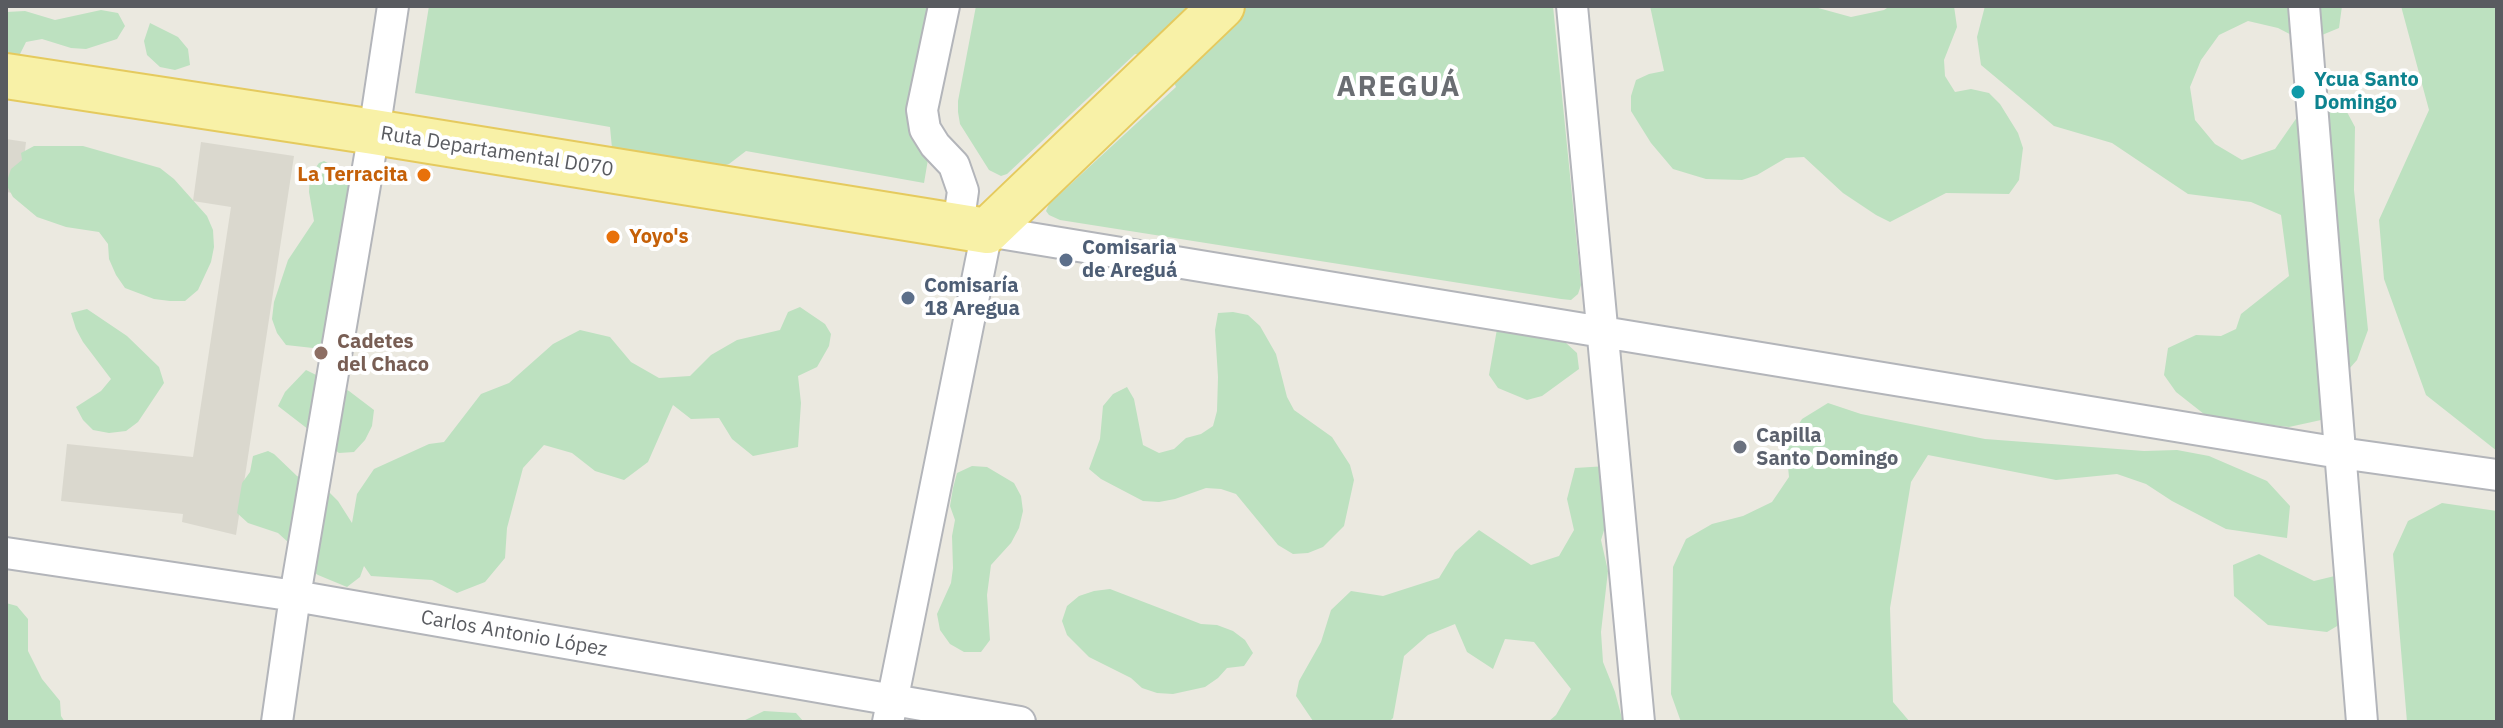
<!DOCTYPE html>
<html>
<head>
<meta charset="utf-8">
<style>
	body { margin:0 }
	#map { position:relative; width:2503px; height:728px; overflow:hidden; background:#ebe9e0; font-family:"IBM Plex Sans",sans-serif }
	canvas { display:block }
	.frame { position:absolute; inset:0; border:8px solid #595b60; pointer-events:none }
</style>
</head>
<body>
<div id="map">
<canvas width="2503" height="728"></canvas>
<div class="frame"></div>
</div>
<script>
const context = document.querySelector('canvas').getContext('2d');
context.lineJoin = 'round';
function fill(path, color) {
  context.fillStyle = color;
  context.fill(path, 'evenodd');
}
function poly(rows) {
  const path = new Path2D();
  for (const r of rows) {
    path.moveTo(r[0], r[1]);
    for (let i = 2; i < r.length; i += 2) path.lineTo(r[i], r[i + 1]);
  }
  return path;
}
function strokePath(path, color, width, dash) {
  context.strokeStyle = color;
  context.lineWidth = width;
  context.lineCap = dash ? 'butt' : 'round';
  context.setLineDash(dash || []);
  context.stroke(path);
}
function label(font, color, halo, rows, align = 'center') {
  context.font = font + ' "IBM Plex Sans",sans-serif';
  context.lineWidth = 8;
  context.setLineDash([]);
  context.textBaseline = 'middle';
  context.strokeStyle = halo;
  context.fillStyle = color;
  for (const [text, x, y, turn = 0] of rows) {
    context.save();
    context.translate(x, y);
    context.rotate((+turn || 0) * Math.PI / 180);
    context.textAlign = isNaN(turn) ? turn : align;
    if (halo) context.strokeText(text, 0, 0);
    context.fillText(text, 0, 0);
    context.restore();
  }
}
fill(poly([
	[6,139,26,142,20,194,6,192],
	[201,142,294,156,236,535,182,522,183,514,61,501,67,444,193,457,231,207,193,201]
]), '#dad8ce');
fill(poly([
	[429,6,954,6,924,183,746,151,729,164,700,173,613,159,610,127,415,93],
	[976,6,1200,6,1163,57,1135,54,1007,174,1001,176,989,170,960,124,958,112,958,101],
	[1229,6,1553,6,1581,285,1578,294,1571,300,1561,299,1060,220,1049,215,1046,211,1049,204,1176,87,1173,80],
	[1650,6,1811,6,1851,17,1884,10,1890,6,1954,6,1957,27,1944,60,1945,76,1955,92,1971,89,1989,93,2000,104,2018,133,2023,148,2019,180,2009,194,1946,193,1890,222,1876,215,1843,193,1804,157,1786,158,1757,175,1742,180,1706,179,1673,169,1651,143,1631,111,1631,96,1636,80,1649,74,1664,71],
	[1985,6,2342,6,2339,28,2305,42,2278,28,2248,21,2219,35,2201,60,2190,87,2195,120,2215,144,2242,160,2275,149,2309,100,2340,99,2355,127,2354,190,2368,330,2357,360,2334,386,2321,420,2289,427,2209,418,2176,392,2164,375,2168,348,2196,335,2221,336,2236,329,2241,314,2289,276,2281,215,2251,202,2188,194,2112,143,2054,126,1981,65,1977,37],
	[2401,6,2497,6,2497,451,2426,395,2384,279,2379,220,2429,110],
	[101,10,118,13,125,26,117,39,86,49,71,48,42,39,26,42,19,56,6,61,6,12,25,11,55,20],
	[150,23,178,37,188,49,190,65,175,70,160,67,147,55,144,41],
	[34,146,83,146,160,168,174,179,207,216,213,230,214,247,211,262,198,290,185,301,170,301,154,299,125,288,116,275,109,259,108,244,99,232,66,227,37,217,13,197,6,184,11,169,22,160,21,153],
	[324,161,353,176,331,350,286,345,277,333,272,319,274,302,288,260,314,221,309,192,310,175,319,163],
	[800,307,825,324,831,334,829,346,817,367,798,376,801,403,798,447,753,456,732,439,719,418,691,419,673,405,648,462,624,480,595,471,572,453,544,445,523,468,507,528,505,558,485,582,457,593,432,580,371,576,364,566,360,577,347,587,318,575,306,567,289,543,278,533,248,523,237,513,242,483,250,472,253,456,268,451,274,454,297,476,326,489,338,501,352,523,357,494,374,469,429,444,444,442,481,394,509,383,553,344,580,330,610,337,631,362,659,378,690,376,711,355,737,340,780,330,788,312],
	[87,309,127,336,159,367,164,383,138,422,126,431,109,433,93,430,83,420,76,407,101,391,111,379,83,342,76,329,71,313],
	[1233,312,1248,315,1260,326,1276,354,1287,397,1294,410,1332,437,1350,465,1354,480,1344,526,1323,547,1308,553,1293,554,1278,545,1236,494,1221,489,1206,488,1175,499,1159,502,1143,501,1101,479,1089,469,1100,439,1103,406,1113,394,1127,387,1134,399,1143,445,1159,453,1174,449,1186,438,1201,434,1213,426,1217,411,1218,377,1215,330,1218,313],
	[1497,329,1551,335,1565,342,1577,353,1579,369,1542,396,1527,400,1498,388,1489,375],
	[306,370,349,391,374,410,372,426,365,440,354,452,339,453,278,406,285,392],
	[1828,403,1861,414,1985,439,2144,451,2177,450,2209,456,2267,481,2290,506,2287,538,2226,529,2172,501,2146,484,2117,474,2056,480,1928,455,1911,482,1890,608,1893,702,1910,722,1681,722,1671,694,1673,567,1686,539,1712,524,1743,516,1772,502,1789,477,1786,445,1802,419],
	[972,466,987,467,1014,483,1021,496,1023,511,1019,528,1011,543,991,565,987,595,990,640,981,652,964,652,950,644,940,630,937,614,951,583,953,568,952,536,955,520,950,506,953,488,957,473],
	[1607,466,1610,511,1601,540,1608,571,1601,632,1603,662,1615,692,1623,722,1548,722,1556,715,1571,689,1534,642,1505,639,1493,669,1467,652,1455,624,1428,635,1404,656,1393,718,1389,722,1313,721,1296,696,1299,681,1321,642,1331,610,1351,591,1383,596,1439,578,1455,552,1479,530,1531,565,1559,556,1574,530,1567,499,1575,468],
	[2442,503,2497,511,2497,722,2407,722,2393,554,2408,521],
	[2259,554,2314,581,2343,574,2366,609,2327,632,2268,625,2234,596,2233,565],
	[1110,589,1201,624,1217,625,1233,631,1245,640,1253,653,1244,666,1227,668,1218,678,1205,687,1173,694,1157,693,1142,688,1131,678,1089,657,1067,635,1062,621,1067,606,1079,596,1094,591],
	[6,603,17,606,28,619,28,651,42,679,60,701,61,716,65,722,6,722],
	[764,711,796,713,804,722,741,722]
]), '#bde1c0');
const street = poly([
	[944,6,922,110,925,129,935,145,954,165,963,191,958,226],
	[1572,6,1639,722],
	[2304,6,2362,722],
	[6,553,295,596,1020,722],
	[277,722,295,596,374,132,393,6],
	[888,722,987,231,2340,453,2497,475]
]);
const primary = poly([
	[6,76,374,132,987,231,1222,6]
]);
strokePath(street, '#b3b5ba', 34);
strokePath(primary, '#e5ca5e', 48);
strokePath(street, '#fff', 30);
strokePath(primary, '#f8f1a7', 44);
for (const [x, y, r, color] of [
	[2298,92,8,"#0f9aa8"],
	[424,175,8,"#e8710a"],
	[613,237,8,"#e8710a"],
	[1066,260,8,"#5c6f8a"],
	[908,298,8,"#5c6f8a"],
	[321,353,8,"#8d6e63"],
	[1740,447,8,"#6b7280"]
]) {
  const dot = new Path2D();
  dot.arc(x, y, r, 0, 2 * Math.PI);
  context.fillStyle = color;
  context.fill(dot);
  strokePath(dot, '#fff', 3);
}
label('bold 20px', '#0d838f', '#fff', [
	["Ycua Santo",2314,80],
	["Domingo",2314,103]
], 'left');
label('20px', '#595b60', '#fff', [
	["Ruta Departamental D070",497,152,9],
	["Carlos Antonio López",514,634,10]
]);
label('bold 20px', '#c56008', '#fff', [
	["La Terracita",408,175],
	["Yoyo's",629,237,"left"]
], 'right');
label('bold 20px', '#4e5e75', '#fff', [
	["Comisaria",1082,248],
	["de Areguá",1082,271],
	["Comisaría",924,286],
	["18 Aregua",924,309]
], 'left');
label('bold 20px', '#785e54', '#fff', [
	["Cadetes",337,342],
	["del Chaco",337,365]
], 'left');
label('bold 20px', '#5b616d', '#fff', [
	["Capilla",1756,436],
	["Santo Domingo",1756,459]
], 'left');
context.letterSpacing = '2px';
label('bold 28px', '#6a6d72', '#fff', [
	["AREGUÁ",1399,88]
]);
context.letterSpacing = '0px';
</script>
</body>
</html>
